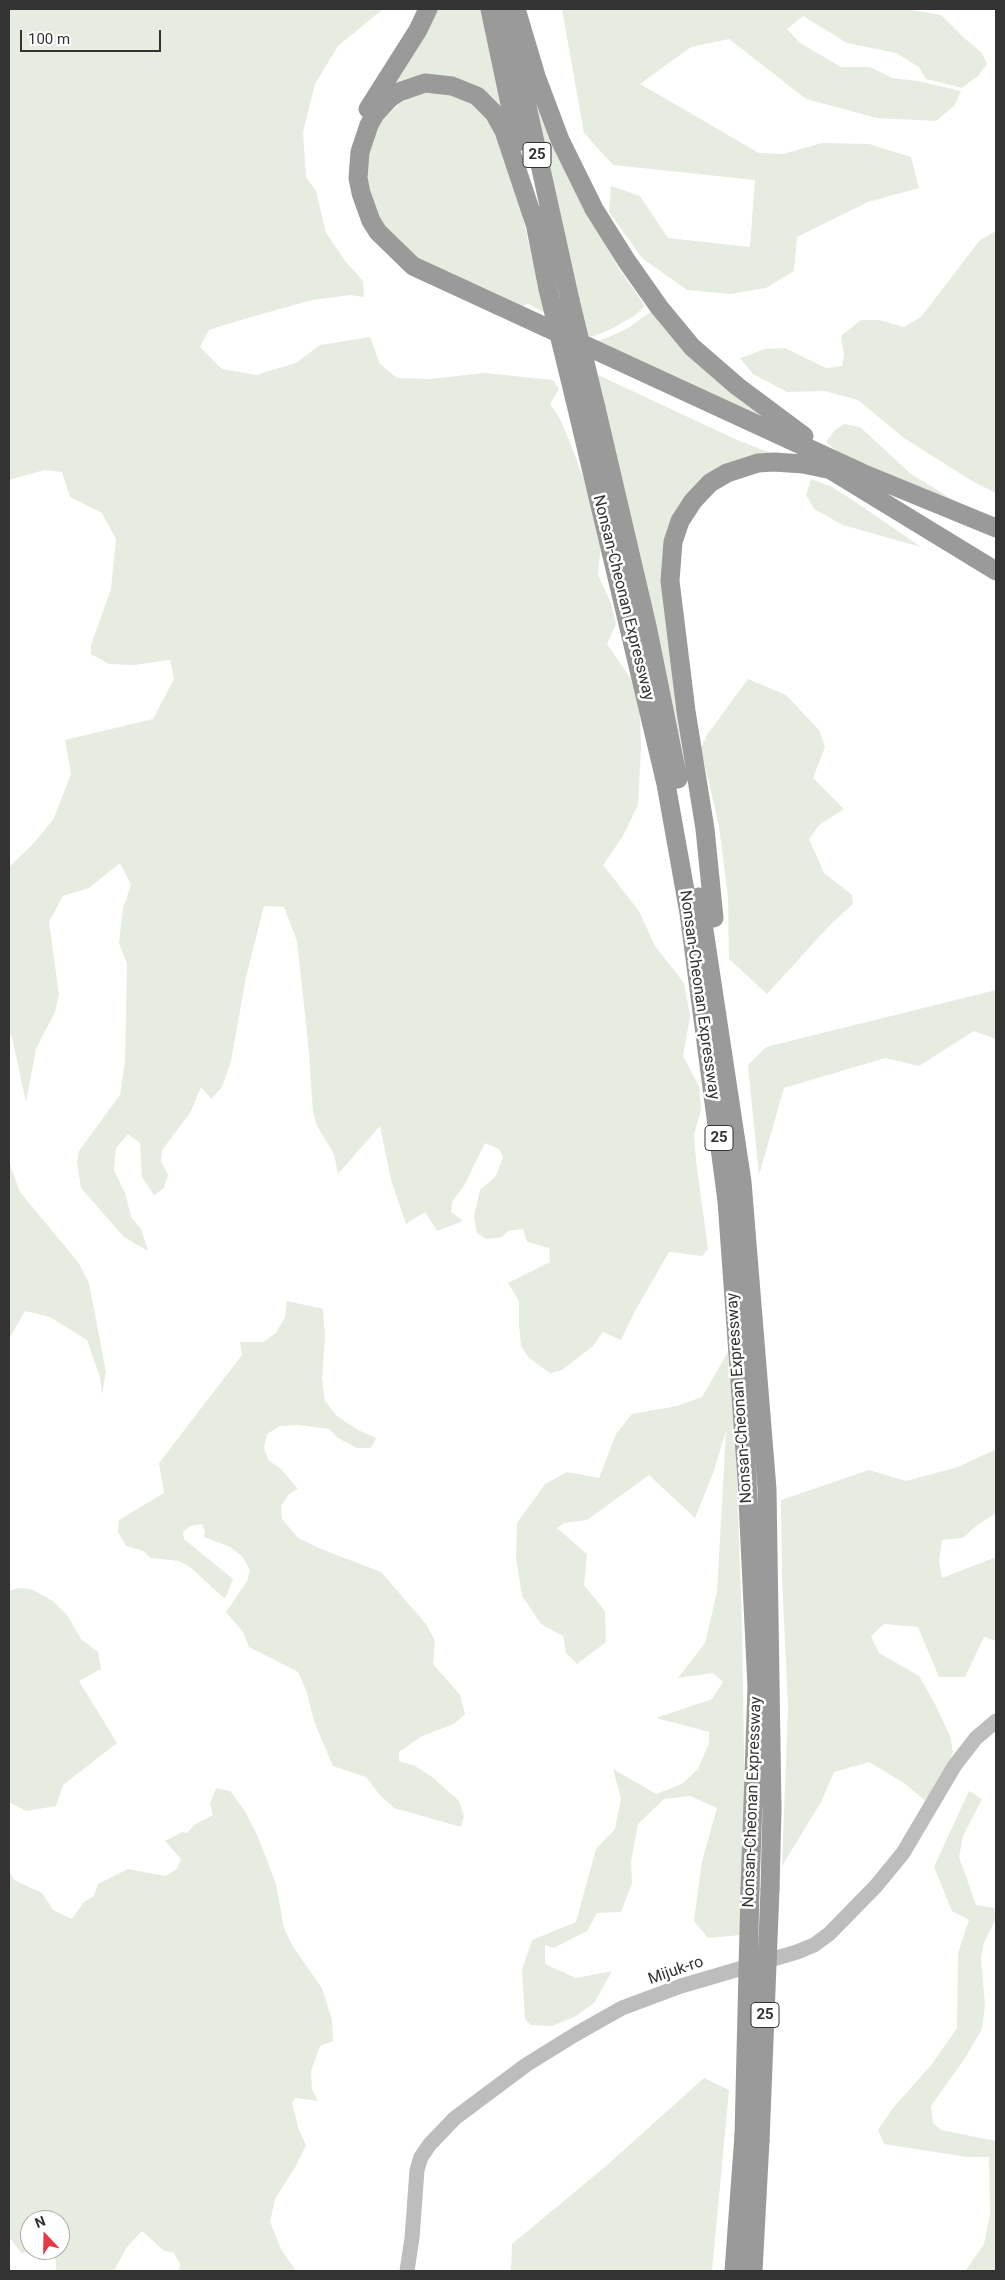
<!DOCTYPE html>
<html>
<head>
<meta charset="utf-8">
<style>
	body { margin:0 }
	#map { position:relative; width:1005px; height:2280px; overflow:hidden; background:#fff; font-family:Roboto,sans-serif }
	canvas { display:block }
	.frame { position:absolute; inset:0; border:10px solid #333; pointer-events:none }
	.north { position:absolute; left:20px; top:2210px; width:50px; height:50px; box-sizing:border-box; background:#fff; border:1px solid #adadad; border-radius:50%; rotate:339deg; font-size:14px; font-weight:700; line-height:20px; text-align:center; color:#333 }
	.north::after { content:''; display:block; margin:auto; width:18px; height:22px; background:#e63946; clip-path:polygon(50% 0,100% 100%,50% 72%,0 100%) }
	.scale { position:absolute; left:20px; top:30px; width:141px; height:22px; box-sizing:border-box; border:2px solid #333; border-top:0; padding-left:6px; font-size:15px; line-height:18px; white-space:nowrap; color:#333; -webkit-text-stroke:4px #fff; paint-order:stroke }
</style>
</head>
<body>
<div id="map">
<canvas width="1005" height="2280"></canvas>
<div class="frame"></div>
<div class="north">N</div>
<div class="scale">100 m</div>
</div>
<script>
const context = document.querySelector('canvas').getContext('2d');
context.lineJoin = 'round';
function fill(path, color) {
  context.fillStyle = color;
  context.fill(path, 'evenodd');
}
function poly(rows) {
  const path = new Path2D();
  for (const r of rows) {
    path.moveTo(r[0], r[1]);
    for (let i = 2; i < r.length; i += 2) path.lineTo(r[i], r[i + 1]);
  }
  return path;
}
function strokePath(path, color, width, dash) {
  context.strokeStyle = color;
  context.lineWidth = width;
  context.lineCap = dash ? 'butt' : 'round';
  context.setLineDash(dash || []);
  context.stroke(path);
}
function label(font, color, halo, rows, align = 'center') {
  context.font = font + ' Roboto,sans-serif';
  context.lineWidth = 5;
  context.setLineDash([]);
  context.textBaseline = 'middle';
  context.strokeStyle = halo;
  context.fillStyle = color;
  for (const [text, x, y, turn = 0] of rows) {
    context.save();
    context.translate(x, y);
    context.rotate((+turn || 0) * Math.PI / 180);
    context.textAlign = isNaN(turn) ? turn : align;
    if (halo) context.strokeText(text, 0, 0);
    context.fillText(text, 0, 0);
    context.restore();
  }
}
fill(poly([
	[9,9,383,9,338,46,315,84,303,132,306,177,316,191,326,233,346,262,363,281,364,297,351,295,312,300,244,319,209,330,200,347,222,369,256,375,296,363,320,345,370,337,380,364,397,378,430,379,484,373,553,380,559,389,550,404,560,419,571,445,586,485,601,542,598,575,611,603,616,624,607,644,631,679,640,712,641,748,638,805,623,836,603,865,639,911,655,946,684,983,690,1016,683,1056,699,1086,701,1110,694,1135,696,1160,708,1249,702,1256,669,1252,634,1313,621,1340,603,1332,593,1346,562,1370,550,1373,529,1358,521,1346,519,1325,519,1301,508,1283,550,1262,549,1248,527,1242,523,1229,508,1231,502,1237,486,1239,477,1233,474,1216,480,1190,496,1176,503,1157,499,1149,485,1143,464,1186,452,1202,451,1212,463,1221,437,1231,425,1212,406,1224,391,1180,380,1126,338,1174,334,1154,317,1126,313,1112,308,1042,297,941,284,907,264,906,246,977,231,1061,222,1087,211,1099,201,1087,190,1113,162,1150,161,1161,168,1175,164,1188,154,1195,142,1177,140,1143,128,1134,116,1148,114,1170,125,1193,131,1217,141,1229,148,1251,124,1237,81,1188,77,1162,79,1151,120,1095,125,1061,127,964,119,943,123,908,131,885,120,863,89,888,63,896,49,922,59,995,55,1012,36,1049,26,1102,12,1037,9,1034,9,867,31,846,53,820,71,774,65,740,153,719,174,679,170,660,134,665,109,664,91,654,91,645,111,589,116,539,102,513,70,497,62,472,44,470,9,480],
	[434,9,483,9,503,114,485,94,390,90],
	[562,9,905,9,941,15,964,38,982,53,987,64,978,76,962,88,926,79,919,67,896,53,847,43,803,16,787,29,800,43,841,67,870,67,892,78,918,81,961,91,955,105,936,121,877,118,806,99,729,39,691,47,640,84,759,153,783,154,822,143,869,144,911,157,919,188,868,202,797,237,794,271,766,288,730,294,687,290,642,258,609,212,611,186,640,196,668,238,750,247,755,180,613,165,584,133],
	[529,81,580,200,618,267,645,306,634,316,611,329,594,336,588,336],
	[428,92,447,92,482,109,508,154,545,313,528,304,508,310,433,272,385,235,367,198,367,157,380,121,402,102,414,95],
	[996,231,996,493,972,481,904,438,858,400,825,391,787,392,753,374,740,358,765,349,785,348,826,368,842,366,844,355,841,336,861,320,879,320,904,327,921,317,980,240],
	[652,311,694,359,760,415,792,438,591,343,607,338,628,328],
	[598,375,737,440,784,458,734,464,669,535,695,805],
	[844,424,860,427,911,474,955,501,841,454,826,442,835,430],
	[811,479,832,487,854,501,921,547,843,525,814,509,806,495],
	[748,679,786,695,819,730,825,747,813,778,844,809,819,825,809,839,824,873,852,895,853,904,830,925,767,994,729,959,728,897,719,826,701,748,707,735],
	[996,990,996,1039,974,1031,919,1066,885,1058,784,1088,759,1175,748,1065,766,1047],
	[9,1162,20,1192,78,1262,89,1283,106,1372,102,1394,100,1377,87,1340,50,1317,25,1311,9,1339],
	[287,1301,323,1309,325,1337,322,1378,325,1401,337,1416,358,1430,376,1438,371,1448,357,1448,338,1438,329,1429,299,1425,280,1426,267,1434,264,1447,268,1460,281,1469,298,1489,289,1494,281,1506,282,1519,298,1538,321,1549,381,1572,426,1624,435,1641,433,1664,460,1695,465,1714,454,1724,422,1736,399,1752,399,1761,415,1766,432,1777,459,1801,464,1816,461,1827,394,1808,379,1794,366,1777,333,1766,315,1724,306,1690,298,1672,249,1647,243,1632,226,1612,247,1581,250,1570,242,1556,230,1547,204,1537,205,1531,202,1524,190,1526,183,1532,184,1539,233,1579,225,1599,190,1567,179,1561,151,1558,143,1551,126,1546,118,1532,119,1520,164,1493,159,1463,242,1355,240,1342,263,1342,276,1333,285,1317],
	[728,1352,736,1453,742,1624,745,1822,741,1935,708,1938,694,1921,702,1861,717,1808,690,1796,664,1799,638,1824,631,1861,632,1883,621,1912,597,1913,587,1931,554,1948,545,1945,545,1964,576,1978,612,1971,594,2003,576,2016,552,2026,531,2025,525,2019,522,1970,532,1940,576,1922,596,1849,615,1829,621,1799,613,1769,656,1794,682,1784,698,1769,709,1743,709,1732,656,1718,712,1699,723,1682,713,1673,678,1678,705,1643,717,1592,726,1431,714,1471,695,1518,649,1475,587,1520,564,1523,557,1528,587,1554,584,1585,605,1611,606,1642,577,1664,566,1653,563,1636,541,1624,522,1596,516,1557,517,1523,545,1484,567,1472,599,1478,616,1434,632,1414,677,1406,702,1397],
	[996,1449,996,1513,976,1526,963,1538,942,1540,939,1562,942,1578,996,1557,996,1641,984,1637,965,1677,939,1677,918,1627,884,1624,871,1636,879,1653,919,1676,935,1704,950,1736,953,1753,938,1782,927,1802,904,1783,869,1762,834,1772,821,1802,782,1866,788,1707,782,1577,781,1500,869,1470,906,1481,958,1467],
	[18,1588,31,1589,53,1601,67,1615,81,1639,98,1652,101,1669,79,1681,117,1743,63,1785,56,1806,26,1811,9,1802,9,1591],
	[216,1788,230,1791,245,1811,258,1837,276,1884,284,1928,293,1947,322,1988,332,2020,333,2041,320,2046,311,2071,312,2089,318,2101,295,2098,292,2103,299,2130,306,2145,296,2166,275,2199,270,2222,281,2249,296,2271,179,2271,180,2264,174,2253,163,2250,142,2231,126,2248,114,2271,56,2271,56,2260,48,2250,60,2250,60,2220,30,2220,30,2249,22,2254,9,2237,9,1871,14,1880,42,1893,53,1910,72,1919,84,1902,94,1896,98,1884,128,1869,165,1876,176,1870,181,1859,165,1841,182,1832,187,1833,194,1825,213,1815,210,1804],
	[969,1791,982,1799,963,1836,959,1857,976,1905,994,1908,996,1918,984,1943,981,1958,985,2005,982,2029,965,2058,931,2106,933,2123,941,2130,996,2141,996,2271,963,2271,966,2270,984,2244,990,2215,989,2157,967,2157,884,2144,878,2130,893,2108,932,2064,957,2028,958,1953,969,1920,952,1911,934,1867],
	[704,2078,729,2090,712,2271,511,2271,512,2244,606,2166]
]), '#e6ecdf');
strokePath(poly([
	[407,2271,412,2238,417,2170,421,2157,430,2144,455,2118,526,2065,576,2034,622,2008,681,1986,797,1952,814,1945,829,1934,876,1886,903,1853,955,1765,976,1738,996,1721]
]), '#bdbdbd', 15);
strokePath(poly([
	[490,9,518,142],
	[516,9,536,76,560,140,594,209,626,260,659,307,692,347,737,386,804,436],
	[506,11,570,300],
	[368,109,418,30,428,9],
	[533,213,548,289],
	[535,224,504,131,494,113,477,96,452,86,425,83,399,92,390,98,375,114,369,125,360,152,358,178,361,193,371,221,378,232,413,266,862,473,996,528],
	[575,400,666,784,689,913,727,1201,747,1480,757,1687,750,1889],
	[596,408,647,626,678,779],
	[829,469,996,571],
	[699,897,742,1182,767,1489,772,1809,770,1889],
	[714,918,705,829,686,711,670,581,673,542,680,521,693,501,710,483,727,473,758,463,774,462,803,464,832,470],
	[734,2271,744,2135],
	[753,2271,760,2141]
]), '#9a9a9a', 19);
strokePath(poly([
	[548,289,575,400],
	[570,300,596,408],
	[744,2135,750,1889],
	[760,2141,770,1889]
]), '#9a9a9a', 19);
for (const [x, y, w] of [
	[537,155,28],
	[719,1138,28],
	[765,2015,28]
]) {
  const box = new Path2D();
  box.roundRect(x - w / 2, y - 12.5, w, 25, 4);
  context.fillStyle = '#fff';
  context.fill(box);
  strokePath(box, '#333', 1);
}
label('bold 15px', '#333', null, [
	["25",537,155],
	["25",719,1138],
	["25",765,2015]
]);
label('16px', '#333', '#fff', [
	["Nonsan-Cheonan Expressway",623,598,76],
	["Nonsan-Cheonan Expressway",699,995,82],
	["Nonsan-Cheonan Expressway",740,1398,-94],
	["Nonsan-Cheonan Expressway",753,1802,-88],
	["Mijuk-ro",676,1971,-19]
]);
</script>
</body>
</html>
